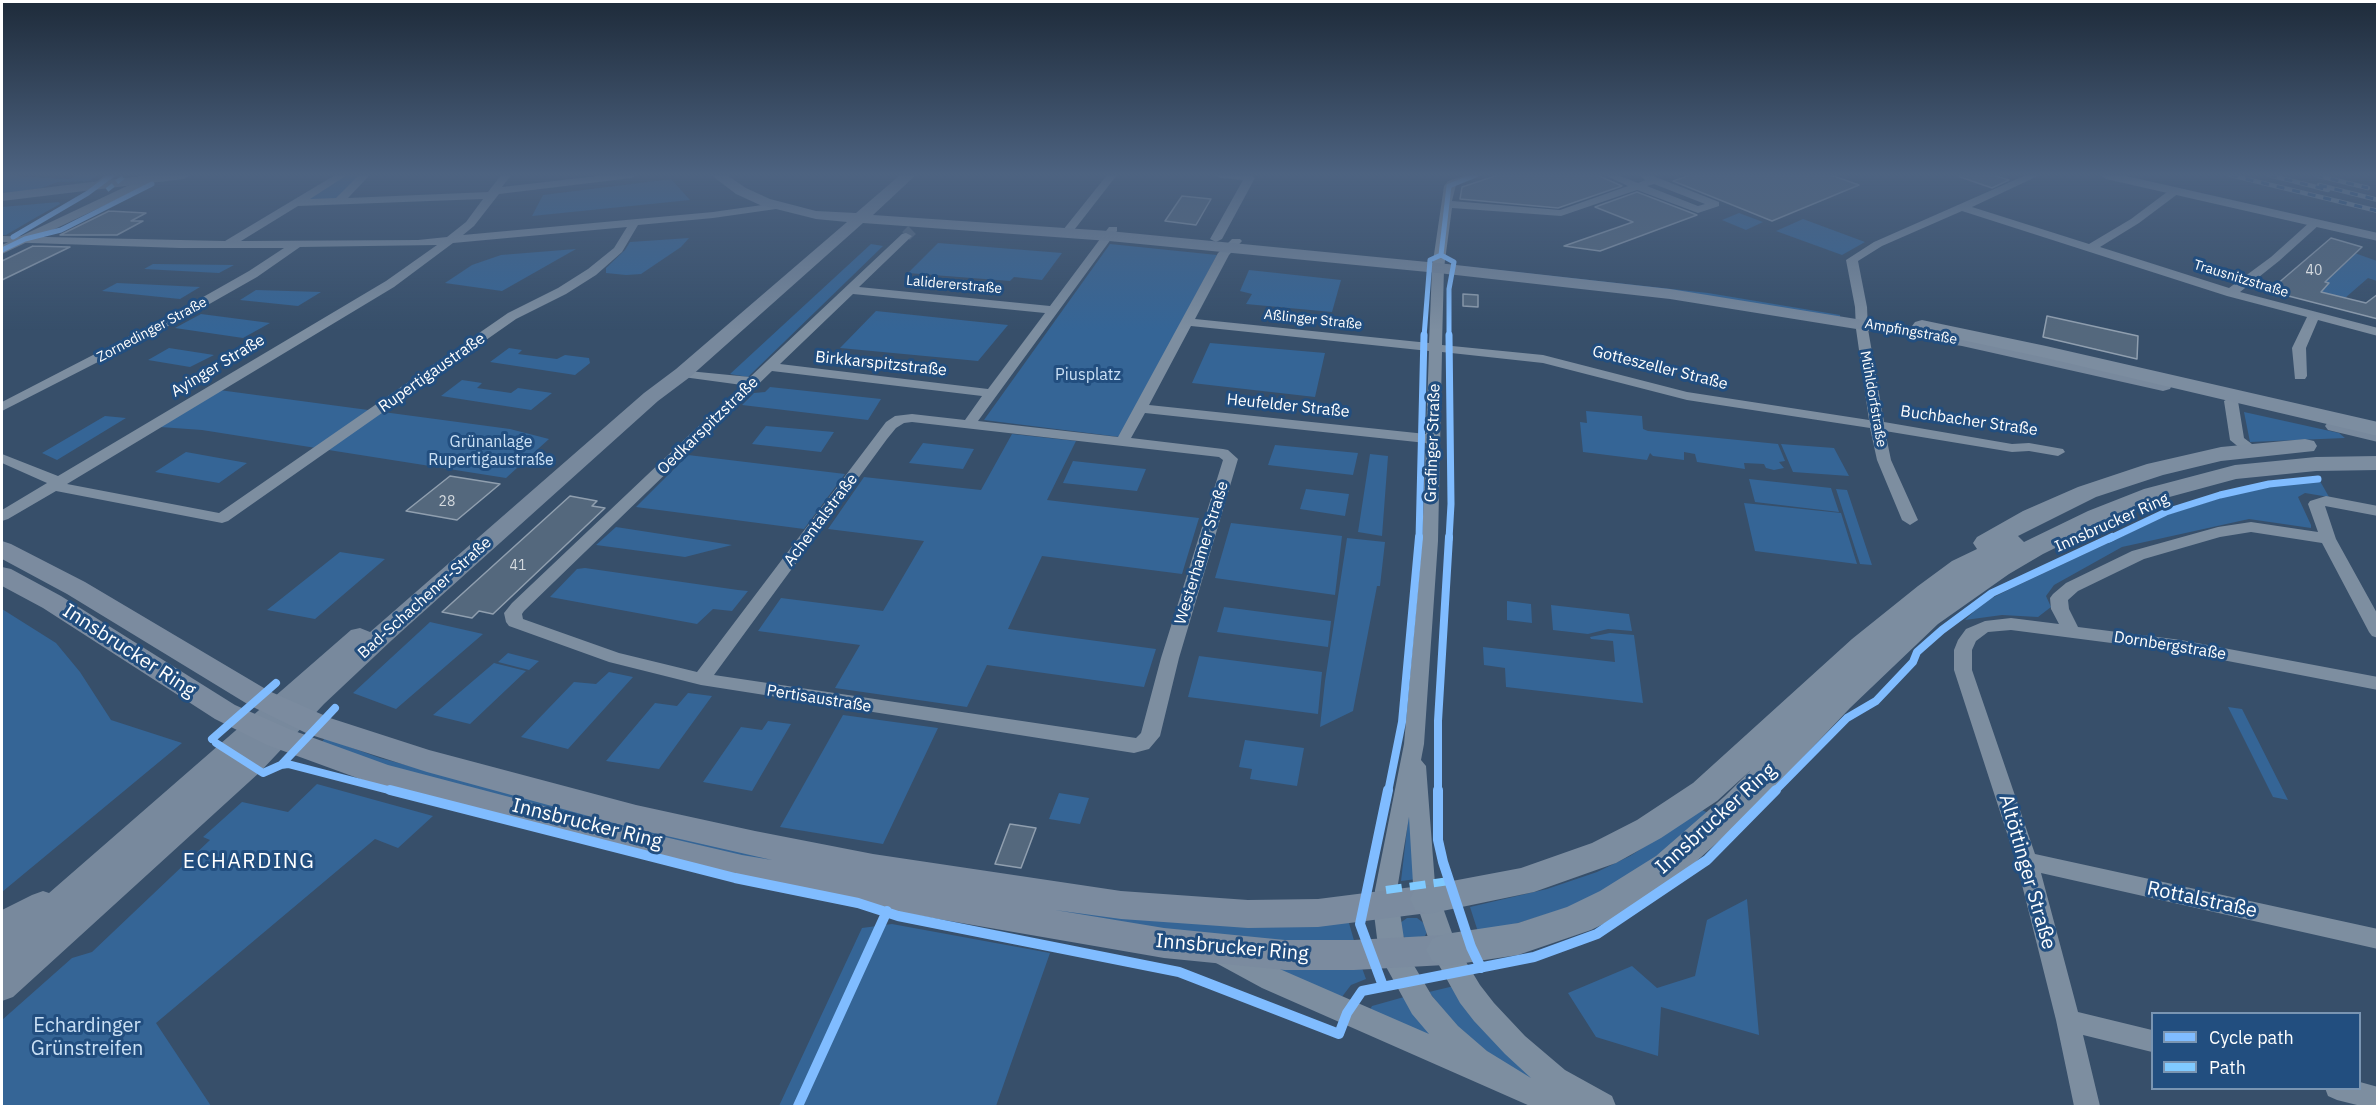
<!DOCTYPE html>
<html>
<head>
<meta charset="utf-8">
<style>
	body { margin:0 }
	#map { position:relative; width:2379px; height:1108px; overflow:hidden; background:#374f6a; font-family:"IBM Plex Sans",sans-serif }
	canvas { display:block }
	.frame { position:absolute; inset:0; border:3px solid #fff; pointer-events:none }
	.legend { position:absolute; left:2151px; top:1012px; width:210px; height:78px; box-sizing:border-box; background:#224e7f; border:2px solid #7a95b2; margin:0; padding:8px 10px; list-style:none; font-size:18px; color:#fff }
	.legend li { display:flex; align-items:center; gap:12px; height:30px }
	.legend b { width:30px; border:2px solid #7a95b2 }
</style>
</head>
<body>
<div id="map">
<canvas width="2379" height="1108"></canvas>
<div class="frame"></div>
<ul class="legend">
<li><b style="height:8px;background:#80bcff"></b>Cycle path</li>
<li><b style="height:8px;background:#80caff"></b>Path</li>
</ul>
</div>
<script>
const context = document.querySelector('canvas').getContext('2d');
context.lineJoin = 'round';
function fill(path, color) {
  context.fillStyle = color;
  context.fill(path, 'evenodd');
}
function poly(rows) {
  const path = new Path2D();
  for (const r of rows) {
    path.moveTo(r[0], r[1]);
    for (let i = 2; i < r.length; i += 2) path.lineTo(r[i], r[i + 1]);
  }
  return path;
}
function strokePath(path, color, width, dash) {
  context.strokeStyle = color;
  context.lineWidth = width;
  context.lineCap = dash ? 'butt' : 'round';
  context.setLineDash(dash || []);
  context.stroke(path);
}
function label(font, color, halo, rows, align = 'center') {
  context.font = font + ' "IBM Plex Sans",sans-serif';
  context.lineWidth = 6;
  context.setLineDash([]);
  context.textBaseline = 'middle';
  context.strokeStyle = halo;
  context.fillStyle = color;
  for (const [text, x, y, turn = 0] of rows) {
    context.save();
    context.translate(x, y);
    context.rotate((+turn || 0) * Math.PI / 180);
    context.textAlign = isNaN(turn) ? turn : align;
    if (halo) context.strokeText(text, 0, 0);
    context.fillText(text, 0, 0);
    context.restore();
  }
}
fill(poly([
	[2,175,69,179,76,175,97,175,90,181,58,182,39,189,2,193],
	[362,175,338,200,300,202,344,176],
	[671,179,690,200,532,216,543,195],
	[59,202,60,204,35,218,6,235,2,235,2,207],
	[1739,213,1763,222,1746,230,1722,220],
	[1803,219,1865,242,1842,255,1776,231],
	[689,238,681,247,641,274,626,275,606,273,606,268,625,250,630,242],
	[938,243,1062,253,1042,280,1014,277,1010,281,908,273],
	[871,244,883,246,748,377,730,374],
	[1110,244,1217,255,1120,437,984,420],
	[576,249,502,291,445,283,472,265,501,255],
	[2349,251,2377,261,2377,281,2368,278,2345,298,2314,292,2323,284,2327,285,2329,283,2325,282,2353,256],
	[153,264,234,265,219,273,144,269],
	[1462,266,1708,293,1840,315,1840,317,1462,268],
	[1249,270,1341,280,1332,312,1246,304,1252,294,1240,291],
	[117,283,200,287,180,299,102,291],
	[256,290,321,292,298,306,240,300],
	[876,311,1008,325,978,361,840,348],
	[201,314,270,323,243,338,175,328],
	[1210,343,1325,353,1315,397,1192,383],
	[169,348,214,355,190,367,148,360],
	[509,348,522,350,518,354,557,359,565,355,589,358,590,363,575,375,490,362],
	[462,380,482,383,477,388,511,393,518,388,552,393,531,410,441,396],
	[770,387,881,399,868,420,742,405,754,393,765,392],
	[219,390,510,429,549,439,506,478,202,430,160,427],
	[1586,411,1642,416,1643,429,1648,431,1778,444,1785,461,1779,462,1784,468,1774,470,1766,468,1764,464,1744,463,1745,469,1697,462,1695,454,1684,452,1684,460,1653,456,1650,453,1647,460,1583,452,1580,422,1587,423],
	[2244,412,2339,433,2345,438,2250,442],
	[105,416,126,418,57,460,42,453],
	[766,426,834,432,821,452,752,444],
	[1012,434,1076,441,1047,500,1199,518,1182,574,1042,556,1008,629,1156,649,1144,687,987,665,967,707,835,688,860,645,758,631,781,598,883,611,924,541,828,529,864,477,981,490],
	[923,443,974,449,963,469,909,463],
	[1781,444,1834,448,1849,476,1793,472],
	[1275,445,1358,453,1353,475,1268,465],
	[186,452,247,463,219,483,155,472],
	[1370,454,1388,456,1382,536,1358,532],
	[688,455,845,474,804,529,636,507],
	[1073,461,1146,469,1137,491,1063,483],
	[1749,479,1831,488,1839,512,1755,502],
	[2320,481,2329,497,2305,493,2298,497,2311,525,2311,528,2249,519,2122,547,2054,585,2046,596,2051,607,2038,617,2002,615,1965,620,1984,602,2010,589,2170,514,2224,497,2274,486],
	[1306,489,1349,494,1345,516,1300,509],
	[1836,489,1847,490,1872,565,1860,564],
	[1744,503,1841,513,1857,564,1755,551],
	[1231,523,1342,536,1335,595,1215,578],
	[616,527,732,545,685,557,596,545],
	[1347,538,1385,542,1380,586,1377,586,1353,711,1320,727,1325,681],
	[340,552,385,559,315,619,267,610],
	[585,568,738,590,748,591,732,611,713,609,697,624,550,597,577,569],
	[1507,601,1531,604,1532,623,1507,620],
	[1551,605,1629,614,1632,631,1608,629,1588,634,1553,630],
	[1224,607,1331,621,1328,647,1217,632],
	[2,609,56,643,80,672,111,720,182,743,2,892],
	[430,622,483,634,396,709,353,693],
	[1610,633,1634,635,1643,703,1506,687,1505,668,1484,665,1483,647,1615,662,1613,641,1591,639,1590,637],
	[508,653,539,661,529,670,498,662],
	[1199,656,1322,672,1318,714,1188,697],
	[494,663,526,671,470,724,433,715],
	[609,672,633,677,568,749,521,737,574,682,596,684],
	[688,693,712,696,659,769,606,761,655,703,677,706],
	[2228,707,2242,709,2288,800,2273,797],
	[843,715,938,728,883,844,780,827],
	[768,721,791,724,752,791,703,782,741,727,762,730],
	[325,738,380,758,607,819,729,848,1349,923,1355,944,1301,943,1136,928,725,854,393,768,321,743],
	[1245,740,1304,748,1297,786,1250,779,1252,769,1239,767],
	[317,784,433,816,398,848,375,839,156,1023,211,1106,2,1106,2,1020,72,958,92,952,210,840,203,837,242,802,288,812],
	[1059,793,1089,798,1080,824,1049,819],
	[1702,810,1712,815,1682,842,1590,901,1479,935,1470,907,1547,889,1597,872,1630,856],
	[1409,812,1417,879,1401,881],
	[1747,899,1759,1035,1661,1007,1658,1056,1596,1037,1568,993,1632,966,1657,988,1695,976,1707,920],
	[1407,918,1417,918,1425,924,1427,932,1425,936,1407,939,1403,936,1400,923],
	[892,924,1050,953,996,1106,779,1106,862,928],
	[1268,967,1362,968,1366,979,1351,985,1338,1002],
	[1454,986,1541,1079,1519,1078,1455,1025,1429,992],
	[1404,997,1449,1047,1367,1015,1372,1006]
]), '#356596');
const building = poly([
	[1498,175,1597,175,1622,186,1558,208,1460,199,1462,187,1498,175],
	[1690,175,1831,175,1859,185,1772,221,1673,181,1690,175],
	[1960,175,1993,175,2009,180,1992,188,1960,177,1960,175],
	[1637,192,1697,215,1600,251,1564,246,1633,222,1595,207,1637,192],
	[1182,196,1211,199,1196,225,1165,221,1182,196],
	[109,211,146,213,131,221,143,221,117,235,60,235,109,211],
	[2331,238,2362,247,2325,282,2329,283,2321,292,2366,303,2378,294,2378,319,2269,291,2331,238],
	[33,246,70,247,2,280,2,261,33,246],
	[1463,294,1478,295,1478,307,1463,306,1463,294],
	[2047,316,2138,336,2137,359,2043,337,2047,316],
	[450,476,500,484,457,520,406,511,450,476],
	[570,496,597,501,592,506,605,508,493,614,479,611,472,618,442,612,570,496],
	[1010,824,1036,828,1021,868,995,864,1010,824]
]);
fill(building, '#54687d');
strokePath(building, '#909faf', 1.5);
strokePath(poly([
	[906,236,912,230]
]), '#556980', 11, [11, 6]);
fill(poly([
	[105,175,117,175,100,189,92,189,92,185,105,175],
	[335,175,347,175,310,199,336,198,359,175,370,175,348,198,488,192,501,175,511,175,502,187,605,175,637,175,632,178,499,194,474,226,463,235,713,212,776,203,781,206,776,209,713,218,638,225,622,252,596,275,566,294,516,319,228,521,222,523,56,491,8,519,2,521,2,510,47,483,2,463,2,454,58,476,386,281,437,245,300,247,257,277,190,315,2,411,2,402,182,309,249,271,284,248,180,248,2,242,2,236,225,241,335,175],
	[483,199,466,222,447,237,418,240,241,241,298,206,483,199],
	[627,227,614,248,588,269,558,288,508,313,219,513,67,484,394,287,453,243,627,227],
	[1107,175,1117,175,1071,234,1063,234,1063,230,1107,175],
	[1215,175,1251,175,1255,178,1222,239,1216,242,1210,239,1243,180,1220,178,1215,175],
	[1466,175,1481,175,1456,185,1452,201,1560,210,1628,186,1604,175,1618,175,1638,183,1645,180,1639,175,1651,175,1719,202,1719,206,1698,213,1637,190,1561,216,1452,208,1444,268,1442,345,1543,355,1687,392,1869,420,1856,329,1855,307,1846,260,1874,242,2026,175,2040,175,1972,207,2089,244,2131,219,2171,189,2179,189,2179,193,2139,223,2100,247,2229,288,2271,257,2311,221,2319,221,2319,225,2279,261,2240,292,2378,328,2378,336,2318,320,2306,348,2307,376,2305,379,2295,379,2292,348,2307,317,2227,296,1962,211,1882,246,1858,261,1867,307,1868,329,1884,422,2012,444,2029,443,2063,449,2065,452,2058,456,2029,451,2012,452,1885,431,1891,460,1918,520,1910,525,1902,520,1877,460,1870,428,1687,400,1543,363,1442,352,1438,541,1424,744,1421,760,1426,766,1435,884,1439,899,1436,905,1428,908,1420,905,1417,899,1413,884,1409,817,1397,890,1397,906,1394,913,1386,915,1378,913,1375,906,1375,890,1404,744,1422,541,1426,443,1145,413,1131,438,1223,449,1228,450,1238,459,1179,658,1160,736,1149,749,1134,753,701,685,609,662,509,626,506,622,504,613,512,603,742,385,683,377,676,373,678,370,750,377,902,234,906,233,912,236,859,287,1050,306,1109,227,1117,227,1117,231,978,421,1118,437,1218,253,1232,239,1240,239,1242,241,1229,255,1195,319,1429,343,1432,268,1444,186,1448,181,1466,175],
	[1654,184,1705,204,1698,206,1647,186,1654,184],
	[853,294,1045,313,988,389,780,364,853,294],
	[1191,326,1429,351,1426,434,1149,405,1191,326],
	[772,371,982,396,965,420,912,414,895,416,886,422,697,672,619,653,523,619,522,614,524,611,772,371],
	[912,422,1219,457,1223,460,1161,658,1141,733,1136,738,714,675,887,439,896,428,904,423,912,422],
	[2231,397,2238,401,2244,438,2256,447,2258,450,2256,453,2246,453,2230,440,2224,401,2231,397],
	[2326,496,2378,506,2378,516,2325,506,2336,539,2378,615,2378,638,2372,636,2369,632,2322,543,2251,532,2220,537,2144,559,2078,591,2068,600,2069,609,2078,627,2181,640,2378,677,2378,690,2181,652,2011,630,1988,632,1976,641,1972,650,1972,670,2035,854,2378,929,2378,949,2041,873,2078,1012,2152,1030,2152,1052,2083,1035,2100,1106,2074,1106,2056,1020,2016,861,1954,670,1954,650,1958,640,1966,629,1985,621,2011,618,2059,624,2051,609,2050,598,2053,594,2066,583,2132,551,2218,527,2251,522,2318,532,2308,504,2310,501,2326,496],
	[2360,1082,2378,1087,2378,1106,2361,1106,2337,1100,2328,1096,2325,1088,2360,1088,2360,1082]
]), '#7d8ea0');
fill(poly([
	[2100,175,2122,175,2378,233,2378,241,2106,179,2100,175],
	[148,176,152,177,154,180,152,183,2,254,2,245,148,176],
	[1428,888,1437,891,1457,947,1480,985,1494,1003,1525,1036,1565,1070,1612,1096,1616,1106,1530,1106,1262,988,1216,963,1212,955,1216,947,1226,943,1236,947,1282,970,1429,1034,1412,1014,1379,954,1373,906,1377,898,1386,895,1395,898,1399,906,1406,952,1432,996,1458,1026,1487,1051,1531,1078,1505,1054,1474,1021,1460,1003,1435,958,1415,899,1419,891,1428,888]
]), '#7d8ea0');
fill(poly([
	[148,175,191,175,184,179,2,201,2,193,148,175],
	[711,175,727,175,746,188,770,199,816,211,856,213,900,175,916,175,873,215,1109,231,1438,263,1670,289,1962,336,2163,379,2170,381,2172,385,2170,389,2163,391,1962,346,1670,299,1438,273,1109,241,863,223,690,377,658,401,392,640,324,704,260,772,13,997,2,1001,2,910,32,895,43,891,49,893,351,630,360,628,370,632,644,393,676,369,847,222,816,219,760,205,736,194,711,175],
	[2335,420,2378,430,2378,442,2328,430,2325,426,2328,422,2335,420]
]), '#78899d');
fill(poly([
	[2,541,11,544,85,582,269,691,330,718,429,750,636,805,755,831,873,854,1121,891,1248,900,1318,899,1428,885,1440,889,1445,899,1440,909,1428,913,1318,927,1248,928,1121,919,1055,910,1164,928,1285,940,1354,940,1445,935,1458,939,1463,950,1458,961,1445,965,1354,970,1285,970,1164,958,863,906,742,881,635,856,382,787,267,745,215,719,43,608,2,586,2,567,11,569,61,596,235,705,289,729,388,765,635,830,742,855,772,860,636,829,427,772,308,734,249,705,67,594,2,559,2,541]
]), '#7b8b9f');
fill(poly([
	[1922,320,2046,346,2378,422,2378,436,2046,358,1915,330,1912,326,1915,322,1922,320],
	[2305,439,2314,441,2317,446,2314,451,2221,461,2163,475,2096,497,2018,536,2024,542,2088,511,2144,489,2235,465,2316,457,2378,456,2378,470,2316,471,2236,479,2162,499,2106,523,2043,554,2009,574,1938,624,1850,708,1749,814,1680,876,1626,913,1591,930,1518,955,1445,966,1432,961,1426,950,1432,939,1445,934,1518,923,1567,907,1600,891,1656,856,1725,796,1751,770,1717,801,1661,838,1616,863,1534,892,1428,914,1415,910,1410,899,1415,888,1521,868,1592,843,1637,820,1693,783,1852,639,1918,586,1952,561,1977,549,1973,543,1977,537,2023,511,2078,487,2147,464,2221,447,2305,439]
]), '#7c8da0');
const rail = poly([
	[2230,175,2378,211],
	[2269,175,2328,190],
	[2315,175,2368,188],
	[2319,185,2378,200]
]);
strokePath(rail, '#7e8fa0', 4.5);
strokePath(rail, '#224e7f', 3, [8]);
strokePath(poly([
	[107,190,126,175]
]), '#80caff', 4.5, [8, 4.5]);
strokePath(poly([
	[1386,890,1449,881,1450,886]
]), '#80caff', 8, [16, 8]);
strokePath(poly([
	[13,237,88,193,112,175],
	[2,250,25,239,61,230,152,184],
	[1441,255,1454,262,1449,289,1449,337],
	[1441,255,1449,186,1476,175],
	[1424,337,1430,260,1441,255]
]), '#80bcff', 5);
strokePath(poly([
	[1419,539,1424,335],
	[1449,539,1451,504,1449,335],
	[2109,539,2166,512,2220,495,2269,484,2318,479]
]), '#80bcff', 7);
strokePath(poly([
	[212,739,276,683],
	[216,743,263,773,281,765,335,708],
	[281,765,288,764,396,792],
	[1388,792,1402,722,1419,537],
	[1438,792,1438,721,1449,537],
	[1774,792,1847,718,1876,701,1913,662,1917,652,1942,630,1992,593,2112,537]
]), '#80bcff', 8);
strokePath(poly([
	[390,790,735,878,858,903,898,916,1179,972,1339,1034,1347,1013,1362,991,1534,957,1597,934,1707,860,1776,790],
	[1438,790,1438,840,1443,862,1471,947,1481,968],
	[1383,986,1360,924,1388,790],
	[798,1106,887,911]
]), '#80bcff', 10);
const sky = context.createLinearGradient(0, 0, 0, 330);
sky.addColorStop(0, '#1e2b3a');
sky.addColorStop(0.53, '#4d6381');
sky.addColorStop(1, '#4d638100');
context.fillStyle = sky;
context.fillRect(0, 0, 2379, 330);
label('14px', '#d4d9de', null, [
	["40",2314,271],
	["28",447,502],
	["41",518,566]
]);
label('14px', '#fff', '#224e7f', [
	["Trausnitzstraße",2241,279,17],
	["Lalidererstraße",954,285,5],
	["Aßlinger Straße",1313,320,6],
	["Zornedinger Straße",152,330,-28],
	["Ampfingstraße",1911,332,10],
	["Mühldorfstraße",1873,399,80]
]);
label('16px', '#fff', '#224e7f', [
	["Birkkarspitzstraße",881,364,6],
	["Ayinger Straße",218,366,-31],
	["Gotteszeller Straße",1660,368,14],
	["Rupertigaustraße",432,373,-35],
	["Heufelder Straße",1288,406,6],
	["Buchbacher Straße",1969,421,8],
	["Oedkarspitzstraße",708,426,-44],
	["Grafinger Straße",1433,443,-88],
	["Achentalstraße",821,520,-53],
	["Innsbrucker Ring",2112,523,-24],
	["Westerhamer Straße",1202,553,-73],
	["Bad-Schachener-Straße",425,598,-42],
	["Dornbergstraße",2170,646,9],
	["Pertisaustraße",819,699,9]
]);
label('16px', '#cae0f5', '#224e7f', [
	["Piusplatz",1088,375],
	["Grünanlage",491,442],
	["Rupertigaustraße",491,460]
]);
label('20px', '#fff', '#224e7f', [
	["Innsbrucker Ring",129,651,33],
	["Innsbrucker Ring",1716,819,-42],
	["Innsbrucker Ring",587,824,14],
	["Altöttinger Straße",2027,872,74],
	["Rottalstraße",2202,900,12],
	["Innsbrucker Ring",1232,948,5]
]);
label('20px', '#cae0f5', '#224e7f', [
	["Echardinger",87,1026],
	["Grünstreifen",87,1049]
]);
context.letterSpacing = '1.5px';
label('21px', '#fff', '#224e7f', [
	["ECHARDING",249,862]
]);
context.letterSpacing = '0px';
</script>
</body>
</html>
